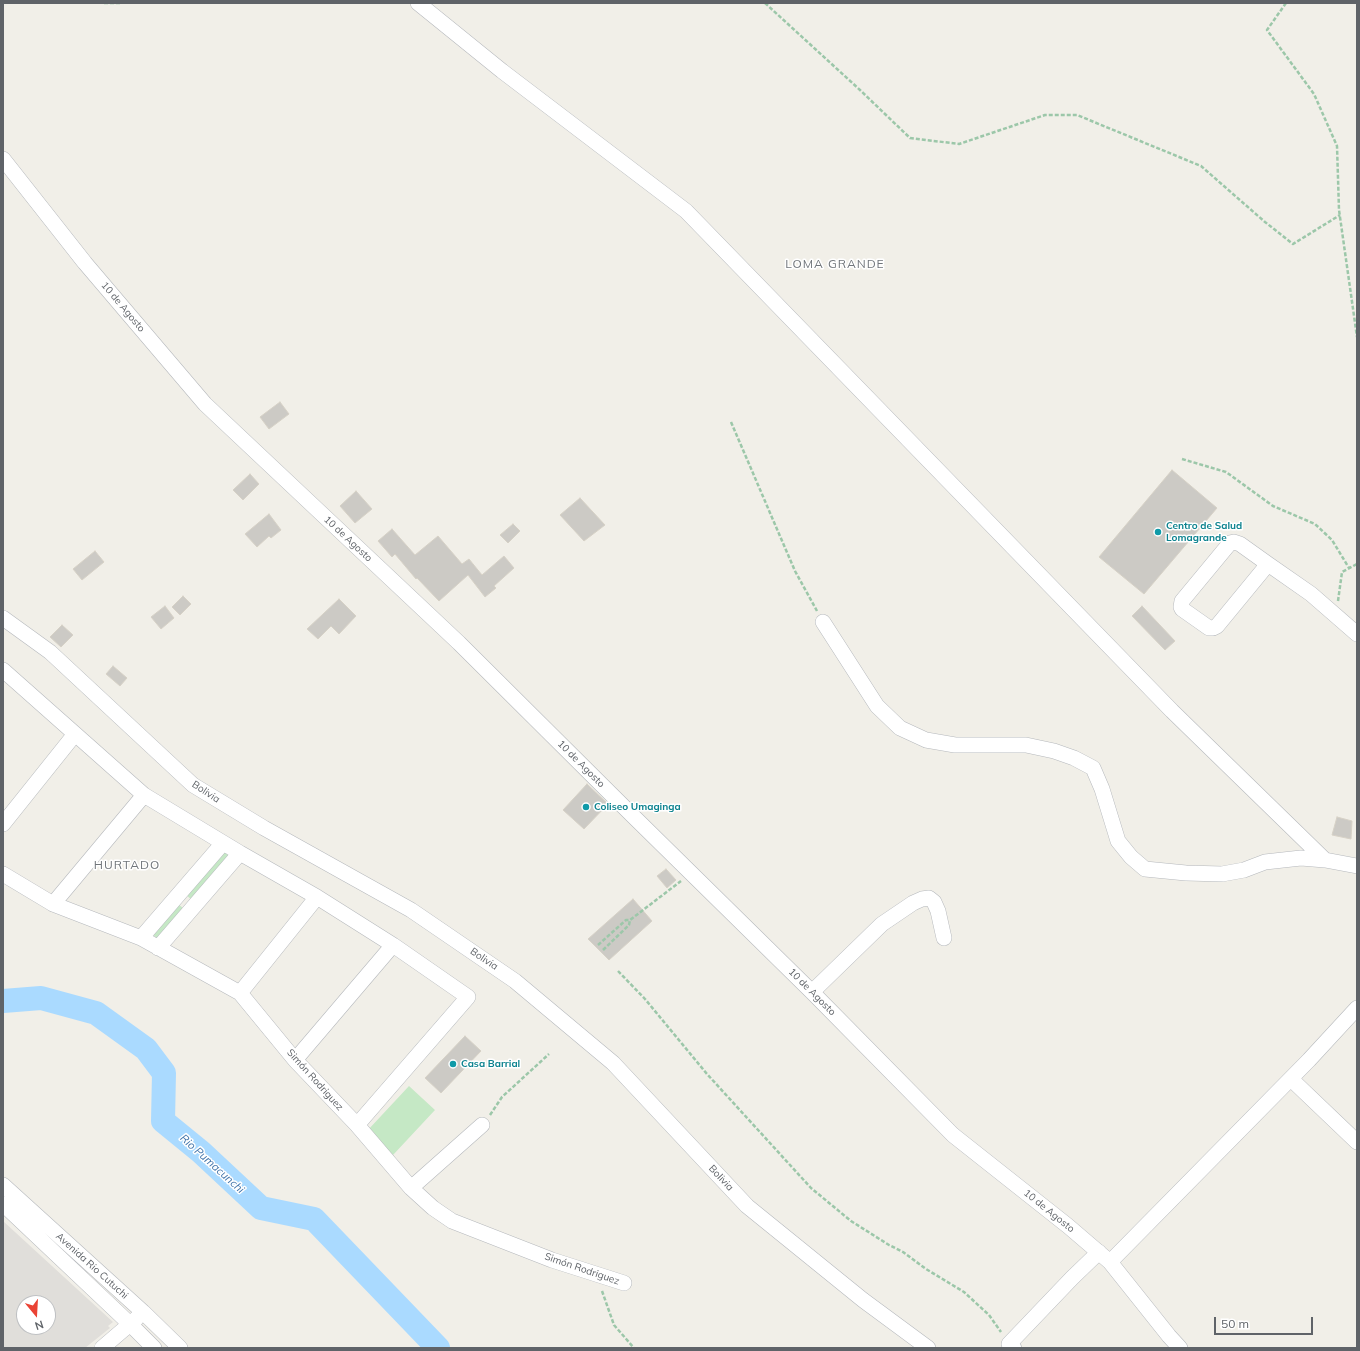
<!DOCTYPE html>
<html>
<head>
<meta charset="utf-8">
<style>
	body { margin:0 }
	#map { position:relative; width:1360px; height:1351px; overflow:hidden; background:#f1efe8; font-family:Mulish,sans-serif }
	canvas { display:block }
	.frame { position:absolute; inset:0; border:4px solid #5f6368; pointer-events:none }
	.north { position:absolute; left:16px; top:1295px; width:40px; height:40px; box-sizing:border-box; background:#fff; border:1px solid #bfc1c3; border-radius:50%; rotate:162deg; font-size:11px; font-weight:700; line-height:16px; text-align:center; color:#5f6368 }
	.north::after { content:''; display:block; margin:auto; width:14px; height:18px; background:#ea4335; clip-path:polygon(50% 0,100% 100%,50% 72%,0 100%) }
	.scale { position:absolute; left:1214px; top:1317px; width:99px; height:18px; box-sizing:border-box; border:2px solid #5f6368; border-top:0; padding-left:5px; font-size:12px; line-height:14px; white-space:nowrap; color:#5f6368; -webkit-text-stroke:3px #fff; paint-order:stroke }
</style>
</head>
<body>
<div id="map">
<canvas width="1360" height="1351"></canvas>
<div class="frame"></div>
<div class="north">N</div>
<div class="scale">50 m</div>
</div>
<script>
const context = document.querySelector('canvas').getContext('2d');
context.lineJoin = 'round';
function fill(path, color) {
  context.fillStyle = color;
  context.fill(path, 'evenodd');
}
function poly(rows) {
  const path = new Path2D();
  for (const r of rows) {
    path.moveTo(r[0], r[1]);
    for (let i = 2; i < r.length; i += 2) path.lineTo(r[i], r[i + 1]);
  }
  return path;
}
function strokePath(path, color, width, dash) {
  context.strokeStyle = color;
  context.lineWidth = width;
  context.lineCap = dash ? 'butt' : 'round';
  context.setLineDash(dash || []);
  context.stroke(path);
}
function label(font, color, halo, rows, align = 'center') {
  context.font = font + ' Mulish,sans-serif';
  context.lineWidth = 3;
  context.setLineDash([]);
  context.textBaseline = 'middle';
  context.strokeStyle = halo;
  context.fillStyle = color;
  for (const [text, x, y, turn = 0] of rows) {
    context.save();
    context.translate(x, y);
    context.rotate((+turn || 0) * Math.PI / 180);
    context.textAlign = isNaN(turn) ? turn : align;
    if (halo) context.strokeText(text, 0, 0);
    context.fillText(text, 0, 0);
    context.restore();
  }
}
fill(poly([
	[3,1221,113,1322,108,1326,110,1328,85,1348,3,1348],
	[24,1303,48,1303,48,1327,24,1327]
]), '#e0deda');
fill(poly([
	[223,850,230,856,192,900,185,894],
	[177,903,184,909,158,939,151,933],
	[409,1086,435,1110,393,1155,367,1131]
]), '#c5e8c5');
strokePath(poly([
	[3,1001,41,998,96,1013,146,1049,164,1073,163,1121,201,1152,261,1208,314,1219,438,1348]
]), '#aadaff', 24);
const building = poly([
	[280,402,289,414,269,429,260,417,280,402],
	[1172,470,1217,508,1144,594,1099,557,1172,470],
	[250,474,259,484,243,500,233,490,250,474],
	[356,491,372,509,355,523,340,506,356,491],
	[580,498,605,525,584,541,560,515,580,498],
	[269,514,281,530,271,538,269,536,257,547,245,534,269,514],
	[513,524,520,531,508,543,500,535,513,524],
	[392,529,415,555,438,536,462,564,469,559,482,575,504,556,514,568,494,586,496,588,485,597,468,575,439,601,417,578,416,579,395,554,392,557,378,541,392,529],
	[95,551,104,562,82,580,73,569,95,551],
	[183,596,191,604,180,615,172,607,183,596],
	[339,599,356,616,339,634,331,626,318,639,307,629,339,599],
	[165,606,174,618,161,629,151,617,165,606],
	[1142,606,1175,641,1165,650,1132,616,1142,606],
	[62,625,73,635,61,647,50,637,62,625],
	[113,666,127,678,120,686,106,674,113,666],
	[587,784,608,804,584,829,563,810,587,784],
	[1337,817,1352,821,1351,839,1332,835,1337,817],
	[666,869,676,880,667,888,657,876,666,869],
	[633,899,652,921,609,960,588,939,633,899],
	[465,1036,481,1051,441,1093,425,1078,465,1036]
]);
fill(building, '#cccac5');
strokePath(building, '#d6d1c6', 1);
const minor = poly([
	[418,3,502,71,686,211,1172,711,1325,860],
	[3,159,85,263,205,404,459,643,633,816,812,992,953,1135,1068,1226,1110,1262,1169,1336,1180,1348],
	[1268,564,1217,626,1213,628,1209,628,1182,609,1181,607,1182,601,1230,543,1234,542,1240,544,1268,564,1311,594,1357,634],
	[3,618,50,652,193,785,264,828,411,910,515,981,613,1063,747,1206,863,1300,928,1348],
	[823,622,877,706,900,728,926,740,955,745,1026,745,1054,751,1074,758,1093,768,1102,789,1118,841,1131,857,1145,869,1186,873,1222,874,1244,870,1265,862,1301,858,1325,860,1357,866],
	[3,670,144,795,240,853,317,897,393,945,468,997,357,1125],
	[3,824,75,734],
	[3,874,53,904,141,938,240,993,295,1060,357,1125,411,1188,433,1208,452,1221,552,1260,624,1283],
	[53,904,144,795],
	[141,938,223,843],
	[158,948,240,853],
	[812,992,882,924,913,903,922,899,929,898,934,902,938,911,944,938],
	[240,993,317,897],
	[295,1060,393,945],
	[1291,1079,1357,1142],
	[3,1185,143,1312,180,1348],
	[411,1188,482,1125],
	[3,1204,131,1325,154,1348],
	[1110,1262,1309,1060,1357,1008],
	[102,1348,137,1318],
	[1014,1348,1009,1344,1072,1278,1099,1252]
]);
strokePath(minor, '#b5b8bc', 16);
strokePath(poly([
	[104,3,122,3],
	[765,3,860,90,910,138,959,144,1045,115,1077,115,1201,166,1265,222,1293,244,1340,215],
	[1286,3,1267,30,1314,94,1337,146,1339,210,1357,337],
	[731,422,795,571,817,611],
	[1182,459,1226,472,1273,506,1315,524,1332,540,1349,568],
	[1338,601,1342,572,1357,564],
	[598,945,626,920,630,920,681,881],
	[603,950,629,925,630,920],
	[618,971,645,999,707,1074,811,1188,851,1221,889,1245,903,1252,926,1269,964,1292,989,1315,1001,1332],
	[490,1115,502,1097,549,1054],
	[602,1291,614,1325,634,1348]
]), '#9cc7a9', 2.5, [4, 2]);
strokePath(minor, '#fff', 15);
for (const [x, y, r, color] of [
	[1158,532,4,"#0f9aa8"],
	[586,807,4,"#0f9aa8"],
	[453,1064,4,"#0f9aa8"]
]) {
  const dot = new Path2D();
  dot.arc(x, y, r, 0, 2 * Math.PI);
  context.fillStyle = color;
  context.fill(dot);
  strokePath(dot, '#fff', 1.5);
}
label('10px', '#5f6368', '#fff', [
	["10 de Agosto",123,307,50],
	["10 de Agosto",348,539,43],
	["10 de Agosto",581,764,45],
	["Bolivia",206,792,33],
	["Bolivia",484,959,34],
	["10 de Agosto",812,992,45],
	["Simón Rodriguez",315,1080,48],
	["Bolivia",721,1178,47],
	["10 de Agosto",1049,1211,39],
	["Avenida Rio Cutuchi",92,1266,42],
	["Simón Rodriguez",582,1269,19]
]);
label('bold 10px', '#0d838f', '#fff', [
	["Centro de Salud",1166,526],
	["Lomagrande",1166,538],
	["Coliseo Umaginga",594,807],
	["Casa Barrial",461,1064]
], 'left');
label('italic 11px', '#4174aa', '#fff', [
	["Rio Pumacunchi",212,1164,42]
]);
context.letterSpacing = '1px';
label('12px', '#70757a', '#fff', [
	["LOMA GRANDE",835,264],
	["HURTADO",127,865]
]);
context.letterSpacing = '0px';
</script>
</body>
</html>
